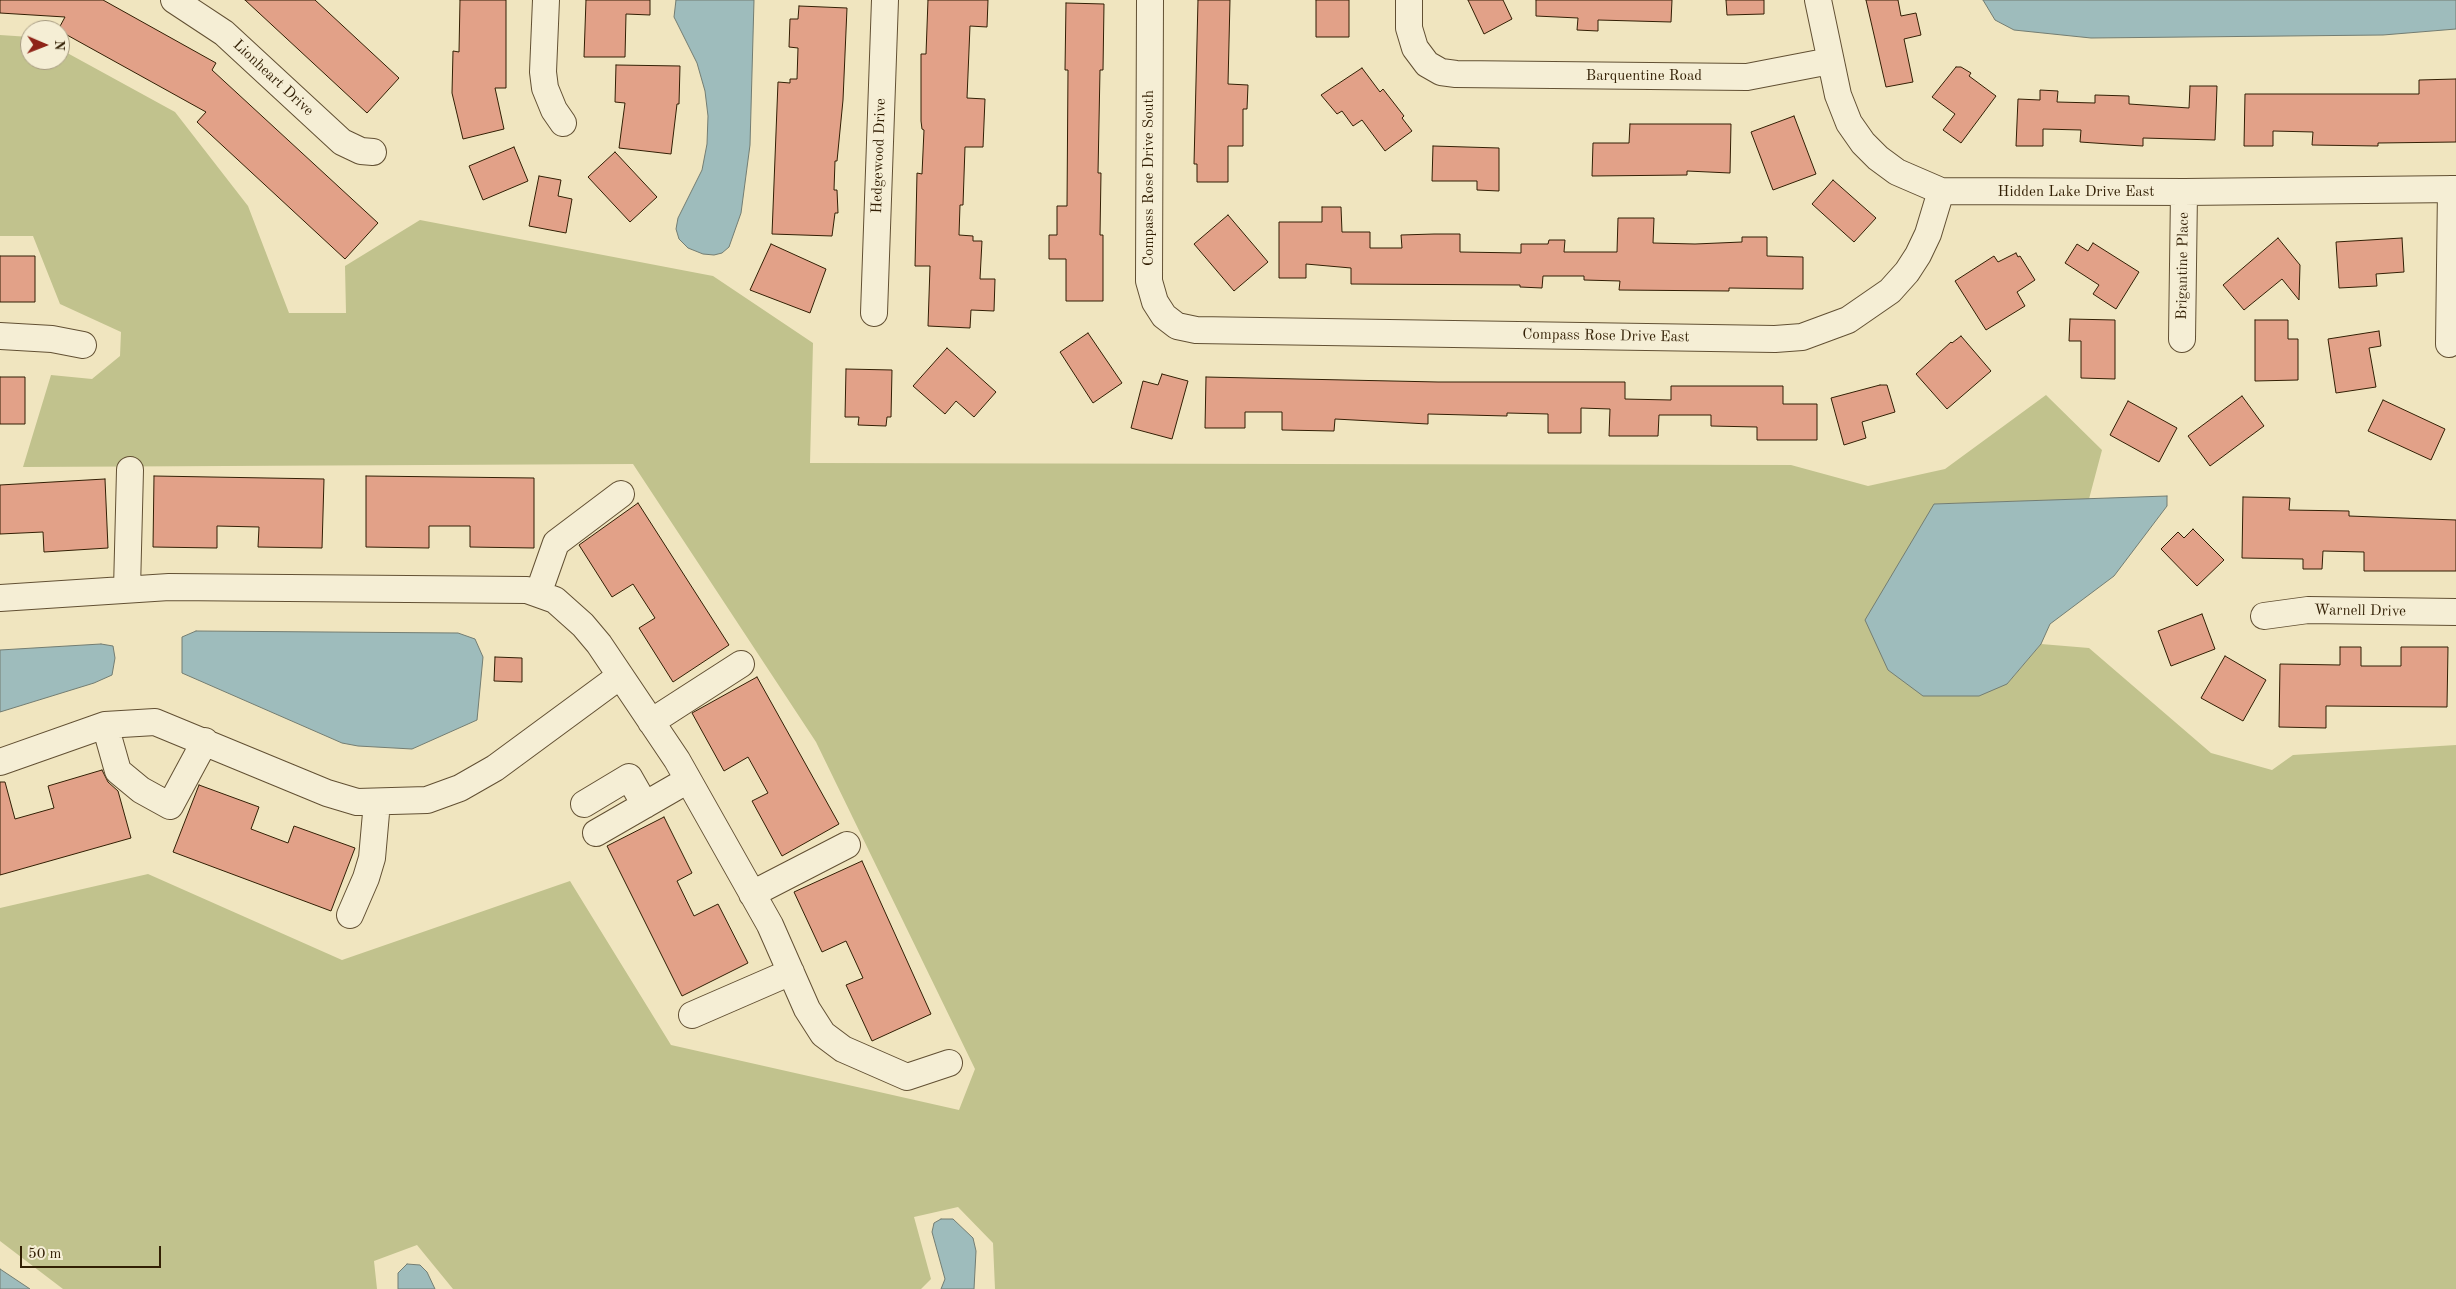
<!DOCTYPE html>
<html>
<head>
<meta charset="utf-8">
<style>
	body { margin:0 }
	#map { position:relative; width:2456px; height:1289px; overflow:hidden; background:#f0e5bf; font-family:"Old Standard TT",serif }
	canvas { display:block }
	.north { position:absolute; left:20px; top:20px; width:50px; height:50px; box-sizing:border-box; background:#f5eed5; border:1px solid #a79b81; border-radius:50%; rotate:91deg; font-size:14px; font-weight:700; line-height:20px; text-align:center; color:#321f04 }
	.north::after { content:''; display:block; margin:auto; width:18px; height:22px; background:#8f2418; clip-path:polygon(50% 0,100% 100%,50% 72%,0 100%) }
	.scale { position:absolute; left:20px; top:1246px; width:141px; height:22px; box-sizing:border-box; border:2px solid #321f04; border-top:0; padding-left:6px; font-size:15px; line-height:18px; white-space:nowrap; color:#321f04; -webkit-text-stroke:4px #f5eed5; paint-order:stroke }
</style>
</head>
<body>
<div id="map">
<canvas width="2456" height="1289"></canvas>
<div class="north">N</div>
<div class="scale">50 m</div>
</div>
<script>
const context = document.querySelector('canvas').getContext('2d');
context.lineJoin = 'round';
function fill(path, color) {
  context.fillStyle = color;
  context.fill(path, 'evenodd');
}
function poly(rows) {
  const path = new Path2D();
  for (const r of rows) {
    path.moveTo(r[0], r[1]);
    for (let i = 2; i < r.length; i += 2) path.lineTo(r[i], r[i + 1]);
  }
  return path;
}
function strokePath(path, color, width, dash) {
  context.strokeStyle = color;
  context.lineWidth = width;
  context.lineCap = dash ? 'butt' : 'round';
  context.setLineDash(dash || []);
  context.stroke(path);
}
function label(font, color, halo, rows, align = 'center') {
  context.font = font + ' "Old Standard TT",serif';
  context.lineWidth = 4.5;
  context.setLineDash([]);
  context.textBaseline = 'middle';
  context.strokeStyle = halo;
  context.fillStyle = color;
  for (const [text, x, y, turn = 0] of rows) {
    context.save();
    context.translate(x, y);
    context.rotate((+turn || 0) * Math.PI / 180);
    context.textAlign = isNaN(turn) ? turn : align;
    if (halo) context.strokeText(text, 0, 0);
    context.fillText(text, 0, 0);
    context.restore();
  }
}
fill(poly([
	[0,35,30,37,30,60,60,60,60,49,175,112,248,206,289,313,346,313,345,266,420,220,713,276,813,343,810,463,1791,465,1868,486,1945,469,2046,395,2102,450,2089,499,1934,504,2007,684,2041,644,2089,648,2211,753,2272,770,2293,755,2456,745,2456,1289,995,1289,993,1243,958,1207,914,1217,931,1279,921,1289,453,1289,417,1245,374,1261,377,1289,63,1289,0,1241,0,908,148,874,342,960,570,881,671,1045,959,1110,975,1069,816,742,633,464,23,467,51,375,92,379,120,356,121,332,60,304,33,236,0,236]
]), '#c1c28d');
const water = poly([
	[676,0,754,0,750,145,741,213,729,247,722,253,714,255,703,254,688,248,679,239,676,229,678,218,702,170,707,144,708,116,705,91,697,63,674,17,676,0],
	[1983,0,2456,0,2456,29,2383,35,2091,38,2014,30,1995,20,1983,0],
	[2167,496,2167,506,2114,576,2050,624,2041,644,2007,684,1979,696,1923,696,1888,670,1865,620,1934,504,2167,496],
	[196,631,458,633,475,639,483,657,477,720,412,749,358,746,342,743,182,673,182,637,196,631],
	[101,644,113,646,115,658,112,675,94,683,0,712,0,650,101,644],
	[941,1219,953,1219,973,1238,976,1251,974,1289,941,1289,945,1279,932,1232,934,1223,941,1219],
	[407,1264,420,1265,427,1272,435,1289,398,1289,398,1273,407,1264],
	[0,1269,30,1289,0,1289,0,1269]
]);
fill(water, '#9ebcbc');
strokePath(water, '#737d72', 1);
const building = poly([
	[0,0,103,0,216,63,212,70,378,223,345,259,197,122,206,112,58,30,65,17,0,13,0,0],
	[245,0,315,0,399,78,367,113,245,0],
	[460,0,506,0,506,88,495,88,504,129,463,139,452,93,453,51,459,52,460,0],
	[586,0,650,0,650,15,626,14,625,57,584,57,586,0],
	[928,0,988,0,987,27,970,26,967,98,985,99,983,147,965,147,963,205,960,205,959,235,973,236,973,241,982,241,980,279,995,279,994,311,971,310,970,328,928,326,930,266,915,266,917,173,922,174,924,130,922,129,921,121,921,54,926,54,928,0],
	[1198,0,1230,0,1228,84,1248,85,1247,109,1243,109,1243,146,1228,146,1228,182,1197,182,1197,164,1194,164,1198,0],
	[1316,0,1349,0,1349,37,1316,37,1316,0],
	[1468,0,1503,0,1512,19,1484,34,1468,0],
	[1536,0,1672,0,1671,22,1598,20,1598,31,1577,30,1578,18,1536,16,1536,0],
	[1726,0,1764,0,1764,14,1727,15,1726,0],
	[1866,0,1898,0,1901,16,1916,13,1921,35,1904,39,1913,82,1886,87,1866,0],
	[1066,3,1104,4,1103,70,1100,70,1098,173,1101,173,1100,235,1103,235,1103,301,1066,301,1066,259,1049,259,1049,235,1057,235,1057,206,1067,206,1068,70,1065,70,1066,3],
	[799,6,847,8,843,100,837,161,835,161,834,190,837,190,838,213,835,213,832,236,772,234,778,82,790,83,790,79,797,79,798,48,789,47,790,19,798,19,799,6],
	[616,65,680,66,679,104,677,104,671,154,619,148,625,103,615,102,616,65],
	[1956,67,1961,67,1971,73,1969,76,1996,96,1961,143,1943,130,1955,114,1932,97,1956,67],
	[1362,68,1380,92,1383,89,1404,116,1402,118,1412,131,1385,151,1362,120,1353,126,1342,111,1337,114,1321,95,1362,68],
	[2456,79,2456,142,2378,143,2378,146,2312,145,2313,132,2273,131,2273,146,2244,146,2245,94,2419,94,2419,80,2456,79],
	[2190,86,2217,86,2215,140,2143,138,2143,146,2109,144,2080,142,2081,130,2043,129,2043,146,2016,146,2018,99,2040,100,2040,90,2058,91,2057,102,2095,103,2095,95,2129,96,2129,104,2189,108,2190,86],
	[1794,116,1816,174,1773,190,1751,132,1794,116],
	[1630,124,1731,124,1730,173,1687,171,1687,175,1592,176,1593,143,1629,143,1630,124],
	[1433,146,1499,148,1499,191,1477,190,1477,181,1432,181,1433,146],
	[514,147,528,181,483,200,469,166,514,147],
	[615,152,657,197,630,222,588,177,615,152],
	[539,176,561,180,558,196,572,199,566,233,529,226,539,176],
	[1833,180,1876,218,1854,242,1812,204,1833,180],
	[1322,207,1341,207,1342,232,1370,232,1370,248,1402,248,1401,235,1434,234,1460,234,1460,252,1521,253,1521,244,1548,244,1549,240,1565,240,1564,252,1617,252,1618,218,1654,218,1653,243,1695,244,1742,242,1742,237,1767,237,1767,256,1803,257,1803,289,1729,288,1729,291,1619,290,1620,281,1584,280,1584,276,1543,276,1542,288,1520,287,1520,285,1351,284,1351,268,1306,264,1306,278,1279,278,1279,222,1322,222,1322,207],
	[1228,215,1268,262,1234,291,1194,244,1228,215],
	[2278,238,2300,265,2299,300,2282,279,2244,310,2223,285,2278,238],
	[2402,238,2404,272,2376,274,2377,286,2339,288,2336,242,2402,238],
	[2093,243,2139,272,2116,309,2093,294,2099,285,2065,263,2077,244,2088,251,2093,243],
	[771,244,826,269,810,313,750,290,771,244],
	[2016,253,2018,257,2020,256,2035,280,2017,292,2025,306,1986,330,1955,281,1994,256,1998,262,2016,253],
	[0,256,35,256,35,302,0,302,0,256],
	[2070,319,2115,320,2115,379,2081,378,2081,341,2069,341,2070,319],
	[2255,320,2288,320,2288,339,2298,339,2298,380,2255,381,2255,320],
	[2379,331,2381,346,2369,348,2376,387,2336,393,2328,339,2379,331],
	[1088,333,1122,383,1093,403,1060,352,1088,333],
	[1961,336,1991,371,1947,409,1916,374,1951,342,1952,343,1961,336],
	[947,348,996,392,974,417,956,401,945,414,913,386,947,348],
	[846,369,892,370,891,417,887,417,886,426,858,425,859,417,845,417,846,369],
	[1162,374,1188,381,1172,439,1131,428,1143,381,1158,385,1162,374],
	[0,377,25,377,25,424,0,424,0,377],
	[1206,377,1438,382,1625,382,1625,399,1671,400,1671,386,1783,386,1783,404,1817,404,1817,440,1757,440,1757,427,1711,426,1711,415,1659,415,1658,436,1609,436,1610,409,1581,408,1581,433,1548,433,1548,414,1507,413,1507,416,1428,414,1428,424,1335,419,1334,431,1282,430,1282,412,1245,412,1245,428,1205,428,1206,377],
	[1880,385,1887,385,1895,412,1862,422,1866,438,1844,445,1831,398,1880,385],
	[2242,396,2264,426,2210,466,2188,436,2242,396],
	[2383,400,2445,429,2431,460,2368,431,2383,400],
	[2128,401,2177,428,2159,462,2110,435,2128,401],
	[154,476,324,479,322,548,258,547,259,527,217,526,217,548,153,547,154,476],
	[366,476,534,478,534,548,470,547,470,526,429,526,429,548,366,547,366,476],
	[105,479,108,548,44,552,43,532,0,534,0,485,105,479],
	[2243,497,2290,498,2289,510,2349,511,2349,516,2456,520,2456,571,2364,571,2364,552,2323,551,2322,569,2303,569,2303,559,2242,558,2243,497],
	[638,503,729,645,673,682,639,628,655,618,633,584,612,597,579,545,638,503],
	[2193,529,2224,560,2197,586,2161,549,2178,532,2184,538,2193,529],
	[2202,614,2215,649,2171,666,2158,631,2202,614],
	[2340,647,2361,647,2361,666,2401,666,2401,647,2448,647,2447,707,2326,706,2326,728,2279,727,2280,664,2340,665,2340,647],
	[2225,656,2266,680,2243,721,2201,698,2225,656],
	[495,657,522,658,522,682,494,681,495,657],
	[757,677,839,824,782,856,752,801,768,793,748,757,724,771,692,713,757,677],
	[102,770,108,782,118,791,131,838,0,875,0,782,5,782,15,819,54,808,48,786,102,770],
	[199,785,259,807,251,829,288,843,294,826,355,848,331,911,173,852,199,785],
	[664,817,692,873,677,881,694,916,718,904,748,963,682,996,607,846,664,817],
	[862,861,931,1014,872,1041,846,985,863,978,846,941,822,952,794,892,862,861]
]);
fill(building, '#e2a188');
strokePath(building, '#321f04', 1);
const minor = poly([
	[174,0,224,33,342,142,361,151,373,152],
	[546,0,543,72,545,88,554,110,563,123],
	[1150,0,1149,281,1155,302,1164,316,1177,326,1196,330,1775,339,1802,337,1848,320,1890,291,1907,272,1918,255,1928,234,1941,191],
	[1409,0,1409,28,1415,48,1427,64,1441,72,1456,74,1747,77,1830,61],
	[1818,0,1838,95,1849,123,1863,143,1878,158,1897,172,1941,191,2184,192,2456,189],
	[874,313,885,0],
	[0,336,52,339,83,345],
	[2182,339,2184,192],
	[2449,344,2451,189],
	[127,589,130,470],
	[538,594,556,543,621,494],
	[0,598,169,587,527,590,555,600,583,625,599,644,677,760,770,925,807,1009,823,1034,843,1049,907,1077,949,1063],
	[2264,616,2308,610,2456,612],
	[651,722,741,664],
	[105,725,118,771,141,790,170,806,205,741],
	[0,762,105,725,155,722,327,793,357,802,427,800,460,788,495,768,620,676],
	[584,804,629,777,645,805],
	[596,833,688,780],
	[752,894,847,845],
	[350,915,366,878,372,858,377,802],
	[692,1015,791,972]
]);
strokePath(minor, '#625033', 28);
strokePath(minor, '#f5eed5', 26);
label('15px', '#321f04', '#f5eed5', [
	["Barquentine Road",1644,76],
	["Lionheart Drive",273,78,43],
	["Hedgewood Drive",879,156,-88],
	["Compass Rose Drive South",1149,178,-90],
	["Hidden Lake Drive East",2076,192],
	["Brigantine Place",2183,266,-89],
	["Compass Rose Drive East",1606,336,1],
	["Warnell Drive",2360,611,1]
]);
</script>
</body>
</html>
